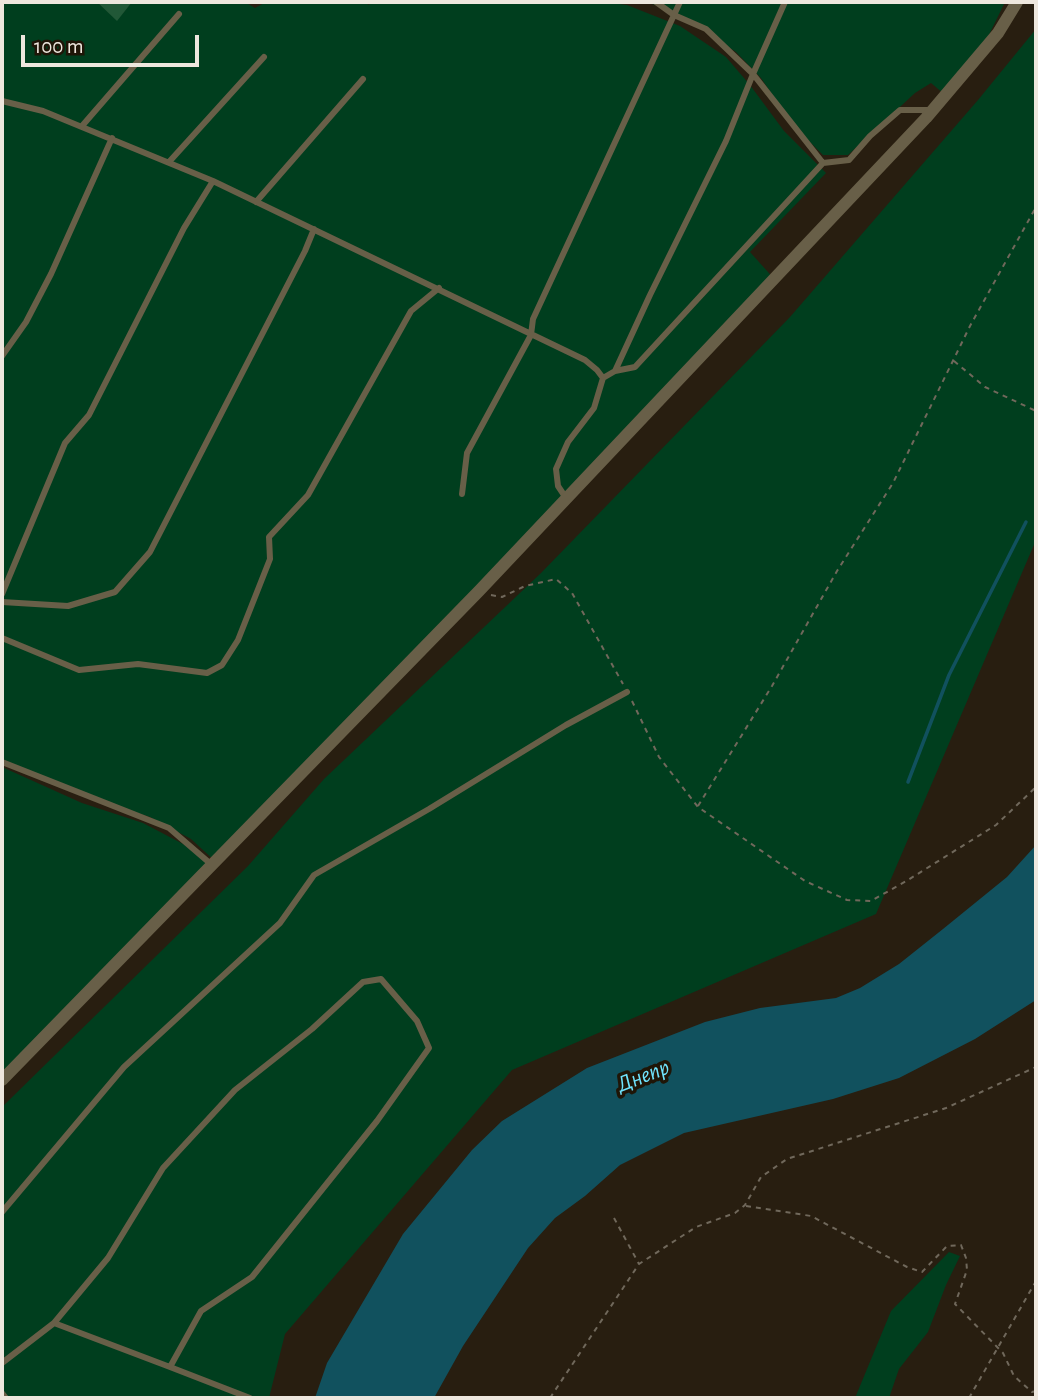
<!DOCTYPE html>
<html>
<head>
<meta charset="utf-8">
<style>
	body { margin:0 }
	#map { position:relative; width:1038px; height:1400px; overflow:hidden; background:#281e10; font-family:"Alegreya Sans",sans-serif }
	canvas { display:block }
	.frame { position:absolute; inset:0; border:4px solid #eee7de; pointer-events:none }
	.scale { position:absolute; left:21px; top:35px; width:178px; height:32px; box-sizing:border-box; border:4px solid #eee7de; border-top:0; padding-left:9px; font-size:21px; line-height:24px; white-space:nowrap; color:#eee7de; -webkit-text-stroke:5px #1f1507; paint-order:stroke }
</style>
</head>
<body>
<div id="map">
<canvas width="1038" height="1400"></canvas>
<div class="frame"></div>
<div class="scale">100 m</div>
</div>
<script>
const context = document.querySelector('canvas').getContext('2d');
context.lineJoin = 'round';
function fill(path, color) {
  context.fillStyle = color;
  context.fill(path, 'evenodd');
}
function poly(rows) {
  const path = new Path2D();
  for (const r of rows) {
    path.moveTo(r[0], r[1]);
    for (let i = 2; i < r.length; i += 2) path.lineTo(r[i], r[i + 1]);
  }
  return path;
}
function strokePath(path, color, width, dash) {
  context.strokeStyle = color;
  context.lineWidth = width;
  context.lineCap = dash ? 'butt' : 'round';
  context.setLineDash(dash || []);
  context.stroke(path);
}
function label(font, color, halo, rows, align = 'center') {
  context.font = font + ' "Alegreya Sans",sans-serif';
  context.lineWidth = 7;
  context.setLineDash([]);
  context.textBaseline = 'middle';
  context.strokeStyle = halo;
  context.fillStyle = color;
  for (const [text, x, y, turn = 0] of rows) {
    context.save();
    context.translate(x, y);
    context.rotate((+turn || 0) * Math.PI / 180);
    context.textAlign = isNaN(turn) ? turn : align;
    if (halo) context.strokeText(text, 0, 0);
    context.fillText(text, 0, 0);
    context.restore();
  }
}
fill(poly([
	[2,2,97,2,117,20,132,2,245,2,255,8,266,2,364,2,369,5,370,2,604,2,627,5,680,26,726,57,750,85,784,131,826,173,750,252,777,282,216,862,191,839,150,817,94,799,2,759],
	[647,2,1005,2,985,43,944,94,931,83,915,93,848,155,823,155,792,124,761,78,736,52,681,15],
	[1036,29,1036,540,876,914,512,1070,285,1334,269,1398,2,1398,2,1107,248,866,324,779,541,573,790,317,978,100],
	[2,767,82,803,143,823,185,845,211,867,2,1082],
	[949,1252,960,1256,946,1285,928,1332,899,1369,889,1398,855,1398,891,1311]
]), '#003e1e');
fill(poly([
	[97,2,132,2,117,21]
]), '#215837');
fill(poly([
	[1036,845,1036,1000,975,1039,899,1078,833,1099,684,1133,620,1165,585,1196,555,1218,528,1248,463,1346,434,1398,315,1398,327,1363,403,1234,472,1150,502,1121,587,1068,705,1022,760,1008,836,998,860,988,899,964,943,929,1007,877]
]), '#11515e');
strokePath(poly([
	[908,782,949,675,1026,522]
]), '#11515e', 3.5);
strokePath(poly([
	[954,361,985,387,1036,411],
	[491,595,502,597,525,586,556,579,572,593,623,684],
	[632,701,659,757,698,807,805,881,847,900,871,901,908,880,996,825,1036,787],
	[698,806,772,686,837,571,893,483,970,326,1036,207],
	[746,1206,811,1216,907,1267,922,1272,947,1246,961,1245,966,1258,967,1270,955,1304,1003,1353,1014,1376,1032,1392,1036,1391],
	[614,1218,639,1264],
	[550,1398,639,1264,696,1227,735,1213,745,1205,761,1177,787,1159,946,1108,1036,1067],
	[969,1398,1036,1281]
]), '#70685b', 2, [5, 5]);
strokePath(poly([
	[656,2,674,15,680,2],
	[785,2,753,74,823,163,849,160,870,136,900,110,931,110],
	[2,101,43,111,213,181,585,360,597,370,603,378,594,408,568,442,556,469,558,486,566,498],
	[82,126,179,14],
	[169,162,264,57],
	[256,202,363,79],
	[2,356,26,322,51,274,112,138],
	[603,378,615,371,635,367,823,163],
	[462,494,467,453,531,335,533,319,674,15,706,29,753,74,726,141,650,295,615,371],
	[2,594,65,443,89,415,184,228,213,181],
	[2,602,68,606,115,592,150,552,305,251,314,229],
	[2,638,79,670,138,664,207,673,222,665,238,640,270,559,269,537,308,495,411,311,439,288],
	[2,762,169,828,212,865],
	[2,1212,124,1067,280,923,314,875,429,809,566,725,627,692],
	[2,1363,54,1323,108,1258,163,1168,235,1090,312,1029,363,982,381,979,417,1021,429,1048,377,1121,252,1277,201,1311,170,1367,54,1323],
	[170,1367,250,1398],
	[2,1393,6,1398]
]), '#685f48', 6);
strokePath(poly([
	[2,1080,479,591,926,118,998,33,1017,2]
]), '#685f48', 12);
label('italic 23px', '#70e4fe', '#1f1507', [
	["Днепр",643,1076,-21]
]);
</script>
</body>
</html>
